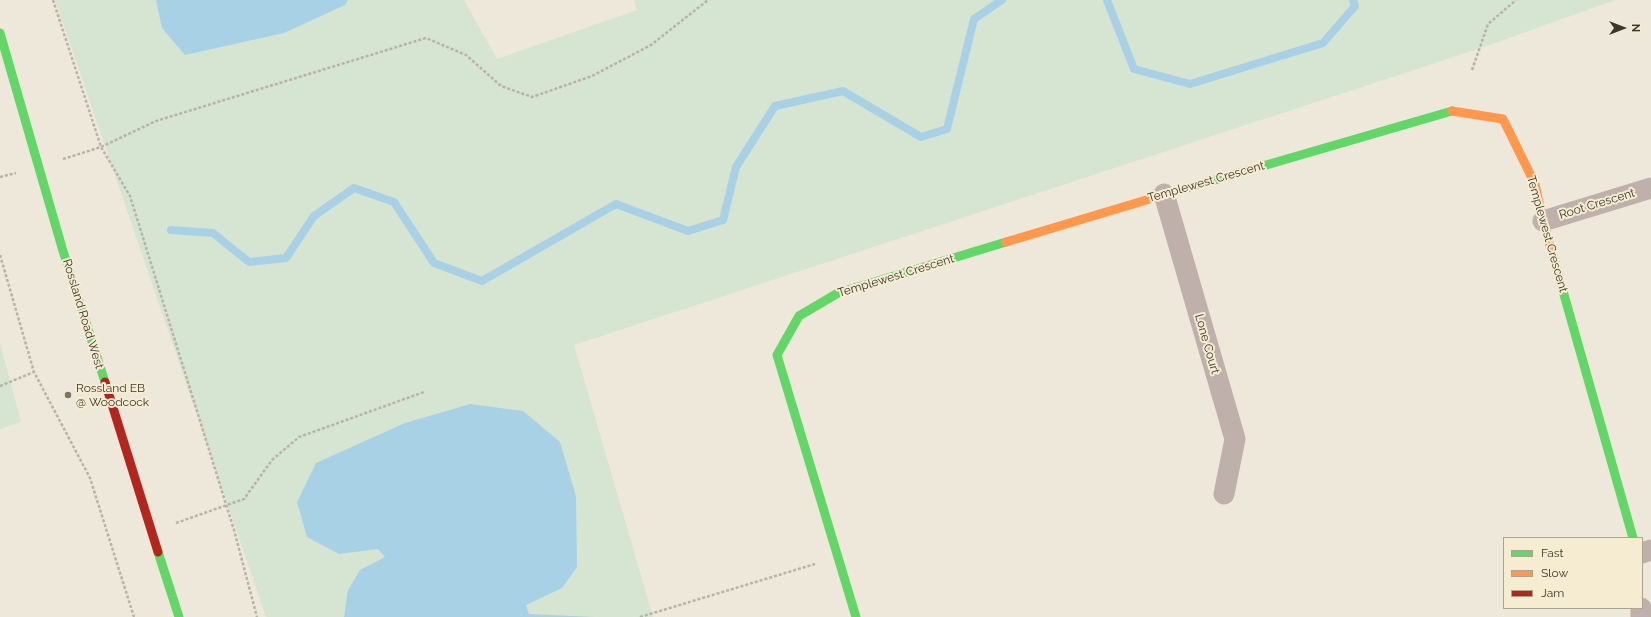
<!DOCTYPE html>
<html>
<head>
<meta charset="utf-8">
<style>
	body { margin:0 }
	#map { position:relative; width:1651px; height:617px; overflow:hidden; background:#ede8d9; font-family:Raleway,sans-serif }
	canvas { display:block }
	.legend { position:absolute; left:1503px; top:537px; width:140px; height:72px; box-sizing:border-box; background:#f5ecd1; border:1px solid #aba48f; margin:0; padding:5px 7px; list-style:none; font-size:12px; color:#3b372c }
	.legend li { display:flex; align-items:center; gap:8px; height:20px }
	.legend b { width:20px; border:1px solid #aba48f }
	.north { position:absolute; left:1603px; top:8px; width:40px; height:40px; -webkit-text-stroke:3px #f5ecd1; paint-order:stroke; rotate:90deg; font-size:11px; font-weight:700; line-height:16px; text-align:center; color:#3b372c }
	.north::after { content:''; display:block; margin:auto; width:14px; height:18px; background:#3b372c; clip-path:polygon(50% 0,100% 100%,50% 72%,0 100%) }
</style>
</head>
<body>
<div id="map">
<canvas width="1651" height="617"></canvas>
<ul class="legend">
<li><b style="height:5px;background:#63d668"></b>Fast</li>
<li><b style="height:5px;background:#ff974d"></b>Slow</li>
<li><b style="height:5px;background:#b3261e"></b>Jam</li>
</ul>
<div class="north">N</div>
</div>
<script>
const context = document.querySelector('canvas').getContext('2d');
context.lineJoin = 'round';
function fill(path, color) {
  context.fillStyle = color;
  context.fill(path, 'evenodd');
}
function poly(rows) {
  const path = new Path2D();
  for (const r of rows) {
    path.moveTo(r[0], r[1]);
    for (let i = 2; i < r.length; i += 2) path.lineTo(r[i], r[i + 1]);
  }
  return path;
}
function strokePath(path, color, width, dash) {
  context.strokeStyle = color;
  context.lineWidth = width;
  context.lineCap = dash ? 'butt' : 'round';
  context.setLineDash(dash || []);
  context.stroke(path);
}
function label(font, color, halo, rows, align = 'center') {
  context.font = font + ' Raleway,sans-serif';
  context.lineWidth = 4;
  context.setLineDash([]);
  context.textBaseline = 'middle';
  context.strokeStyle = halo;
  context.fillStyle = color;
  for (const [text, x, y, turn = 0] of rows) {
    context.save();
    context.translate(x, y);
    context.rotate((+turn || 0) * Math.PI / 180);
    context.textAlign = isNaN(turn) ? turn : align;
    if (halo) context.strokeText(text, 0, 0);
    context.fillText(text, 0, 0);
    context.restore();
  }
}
fill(poly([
	[55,0,464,0,497,59,637,10,634,0,1615,0,1484,47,574,345,653,617,266,617],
	[0,343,21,422,0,429]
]), '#d5e5d2');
fill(poly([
	[156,0,348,0,345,5,284,33,185,55,162,28],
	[470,404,523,411,560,442,576,496,577,567,562,588,526,605,529,614,594,617,344,617,348,590,360,570,385,557,378,549,339,554,307,537,297,502,316,463,405,423]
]), '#a8d1e6');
strokePath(poly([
	[1107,0,1134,69,1190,84,1323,43,1355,6,1353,0],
	[171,230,213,233,249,262,286,258,314,216,354,188,394,202,434,263,482,281,616,204,688,231,723,220,736,167,775,106,843,91,921,137,947,129,974,19,1002,0]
]), '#a8d1e6', 8);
strokePath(poly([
	[53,0,101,147,130,196,234,530,257,617],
	[1472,70,1488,24,1516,0],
	[63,159,101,147,156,121,426,38,466,55,501,86,532,97,592,76,651,45,708,0],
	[0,177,16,173],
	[0,255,34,372,90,478,134,617],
	[0,386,34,372],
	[176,523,244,499,272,460,299,437,424,392],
	[640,617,815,564]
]), '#bbb1aa', 2.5, [3, 2]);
strokePath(poly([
	[1164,194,1235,439,1224,494],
	[1543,221,1651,188],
	[1642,553,1651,550],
	[1641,608,1641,617]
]), '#c0b0ab', 21);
strokePath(poly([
	[0,33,63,251,105,382],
	[1163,195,1452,111],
	[1561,284,1633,538],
	[158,552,179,617],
	[856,617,777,355,799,316,838,293,1006,242]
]), '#63d668', 9);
strokePath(poly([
	[1452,111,1503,119,1535,184,1543,221,1561,284],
	[1006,242,1163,195]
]), '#ff974d', 9);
strokePath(poly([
	[105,382,158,552]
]), '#b3261e', 9);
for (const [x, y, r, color] of [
	[68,395,4,"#797569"]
]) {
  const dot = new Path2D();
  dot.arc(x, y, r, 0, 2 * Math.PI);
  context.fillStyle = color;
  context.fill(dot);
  strokePath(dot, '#f5ecd1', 1.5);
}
label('12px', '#3b372c', '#f5ecd1', [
	["Templewest Crescent",1206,182,-16],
	["Root Crescent",1597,204,-17],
	["Templewest Crescent",1547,234,74],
	["Templewest Crescent",896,276,-17],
	["Rossland Road West",83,314,73],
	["Lone Court",1207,344,74]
]);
label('12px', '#3b372c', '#f5ecd1', [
	["Rossland EB",76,388],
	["@ Woodcock",76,402]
], 'left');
</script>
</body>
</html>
